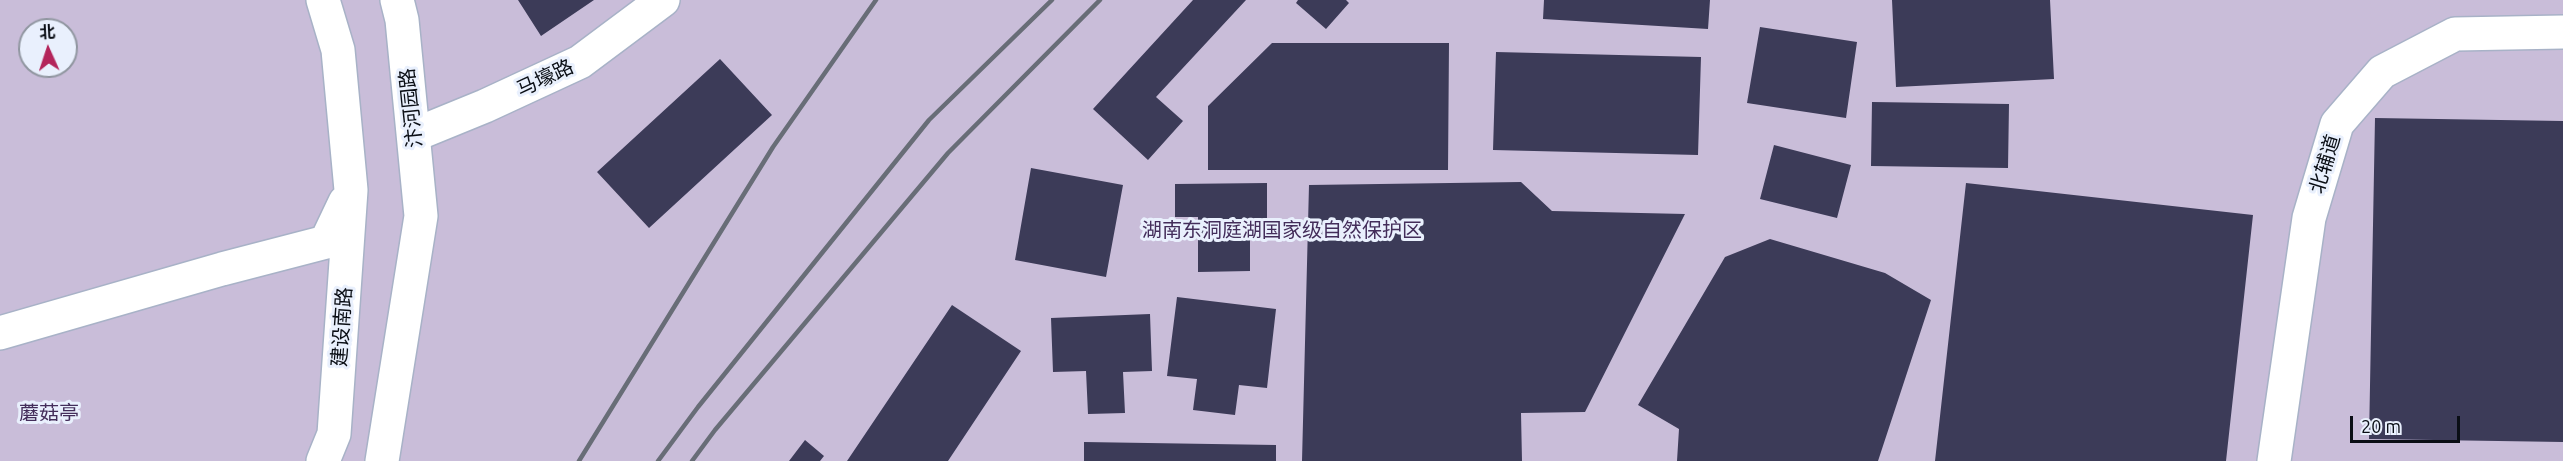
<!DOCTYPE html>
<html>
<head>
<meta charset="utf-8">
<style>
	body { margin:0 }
	#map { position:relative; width:2563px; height:461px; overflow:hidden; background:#e9f0fd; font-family:Ubuntu,"Noto Sans SC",sans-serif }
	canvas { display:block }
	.north { position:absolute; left:18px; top:18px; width:60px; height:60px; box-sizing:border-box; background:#e9f0fd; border:2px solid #9096a0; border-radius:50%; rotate:357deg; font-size:16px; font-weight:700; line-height:24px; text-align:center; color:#0a0e15 }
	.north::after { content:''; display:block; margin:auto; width:21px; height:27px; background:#b3255b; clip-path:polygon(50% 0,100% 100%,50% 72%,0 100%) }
	.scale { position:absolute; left:2350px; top:416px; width:110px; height:27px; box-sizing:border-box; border:3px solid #0a0e15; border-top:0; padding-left:8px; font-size:18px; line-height:21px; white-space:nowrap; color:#0a0e15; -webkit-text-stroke:4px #e9f0fd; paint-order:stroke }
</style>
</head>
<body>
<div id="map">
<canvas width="2563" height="461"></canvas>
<div class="north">北</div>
<div class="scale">20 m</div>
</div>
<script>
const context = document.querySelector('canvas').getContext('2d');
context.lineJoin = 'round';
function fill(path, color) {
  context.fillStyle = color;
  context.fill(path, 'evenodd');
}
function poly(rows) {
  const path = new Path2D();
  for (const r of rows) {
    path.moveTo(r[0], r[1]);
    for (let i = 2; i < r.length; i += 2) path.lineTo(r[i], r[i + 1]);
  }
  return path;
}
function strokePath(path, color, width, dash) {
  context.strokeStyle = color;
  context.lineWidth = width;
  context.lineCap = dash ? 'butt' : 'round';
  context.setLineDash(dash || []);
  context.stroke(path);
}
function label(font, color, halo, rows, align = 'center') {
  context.font = font + ' Ubuntu,"Noto Sans SC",sans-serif';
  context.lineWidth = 6;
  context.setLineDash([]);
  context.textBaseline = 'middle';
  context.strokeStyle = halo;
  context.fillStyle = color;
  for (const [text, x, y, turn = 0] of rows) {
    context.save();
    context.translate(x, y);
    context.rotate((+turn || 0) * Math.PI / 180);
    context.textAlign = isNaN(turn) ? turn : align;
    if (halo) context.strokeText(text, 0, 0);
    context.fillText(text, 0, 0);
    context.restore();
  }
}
fill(poly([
	[0,0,2563,0,2563,461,0,461],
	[30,30,66,30,66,66,30,66]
]), '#c9bdd9');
fill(poly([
	[518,0,594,0,541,36],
	[1193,0,1246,0,1156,97,1183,121,1148,160,1093,109],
	[1298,0,1346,0,1349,3,1326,29,1296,3],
	[1544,0,1710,0,1708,29,1543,19],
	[1892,0,2050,0,2054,79,1896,87],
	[1760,27,1857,42,1846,118,1747,103],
	[1272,43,1449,43,1448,170,1208,170,1208,106],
	[1496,52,1701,57,1698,155,1493,150],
	[720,59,772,115,649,228,597,172],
	[1872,102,2009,104,2008,168,1871,166],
	[2375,118,2563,121,2563,442,2369,439],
	[1774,145,1851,165,1837,218,1760,199],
	[1031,168,1123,185,1106,277,1015,260],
	[1521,182,1552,211,1685,214,1585,412,1521,413,1522,461,1302,461,1309,185],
	[1267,183,1267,226,1250,226,1250,271,1198,272,1198,217,1175,217,1175,184],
	[1966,183,2253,215,2226,461,1935,461],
	[1770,239,1885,273,1931,300,1878,461,1677,461,1679,429,1638,405,1725,257],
	[1177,297,1276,309,1267,388,1239,385,1235,415,1193,410,1197,379,1167,376],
	[952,305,1021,351,948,461,847,461],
	[1150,314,1152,371,1123,372,1125,413,1088,414,1086,371,1053,372,1051,318],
	[805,440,824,456,820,461,789,461],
	[1084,442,1276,445,1276,461,1084,461]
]), '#3c3b58');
const minor = poly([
	[414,135,485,106,580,62,663,0]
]);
const major = poly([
	[0,333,222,269,326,242,345,202],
	[323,461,334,434,351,190,338,50,323,0],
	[382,461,421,216,402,20,397,0],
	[2274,461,2309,218,2337,124,2382,72,2455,34,2563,32]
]);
strokePath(minor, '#a8b2c7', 36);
strokePath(major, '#a8b2c7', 36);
strokePath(minor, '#fff', 33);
strokePath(major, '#fff', 33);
strokePath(poly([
	[579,461,773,147,876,0],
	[658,461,698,407,929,120,1052,0],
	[692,461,715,430,948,153,1100,0]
]), '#686d77', 4.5);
label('20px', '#0a0e15', '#e9f0fd', [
	["马壕路",545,78,-25],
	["汴河园路",411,108,-96],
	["北辅道",2325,164,-73],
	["建设南路",342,327,-86]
]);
label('20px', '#432d5a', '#e9f0fd', [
	["湖南东洞庭湖国家级自然保护区",1282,230],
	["蘑菇亭",49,413]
]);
</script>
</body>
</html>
